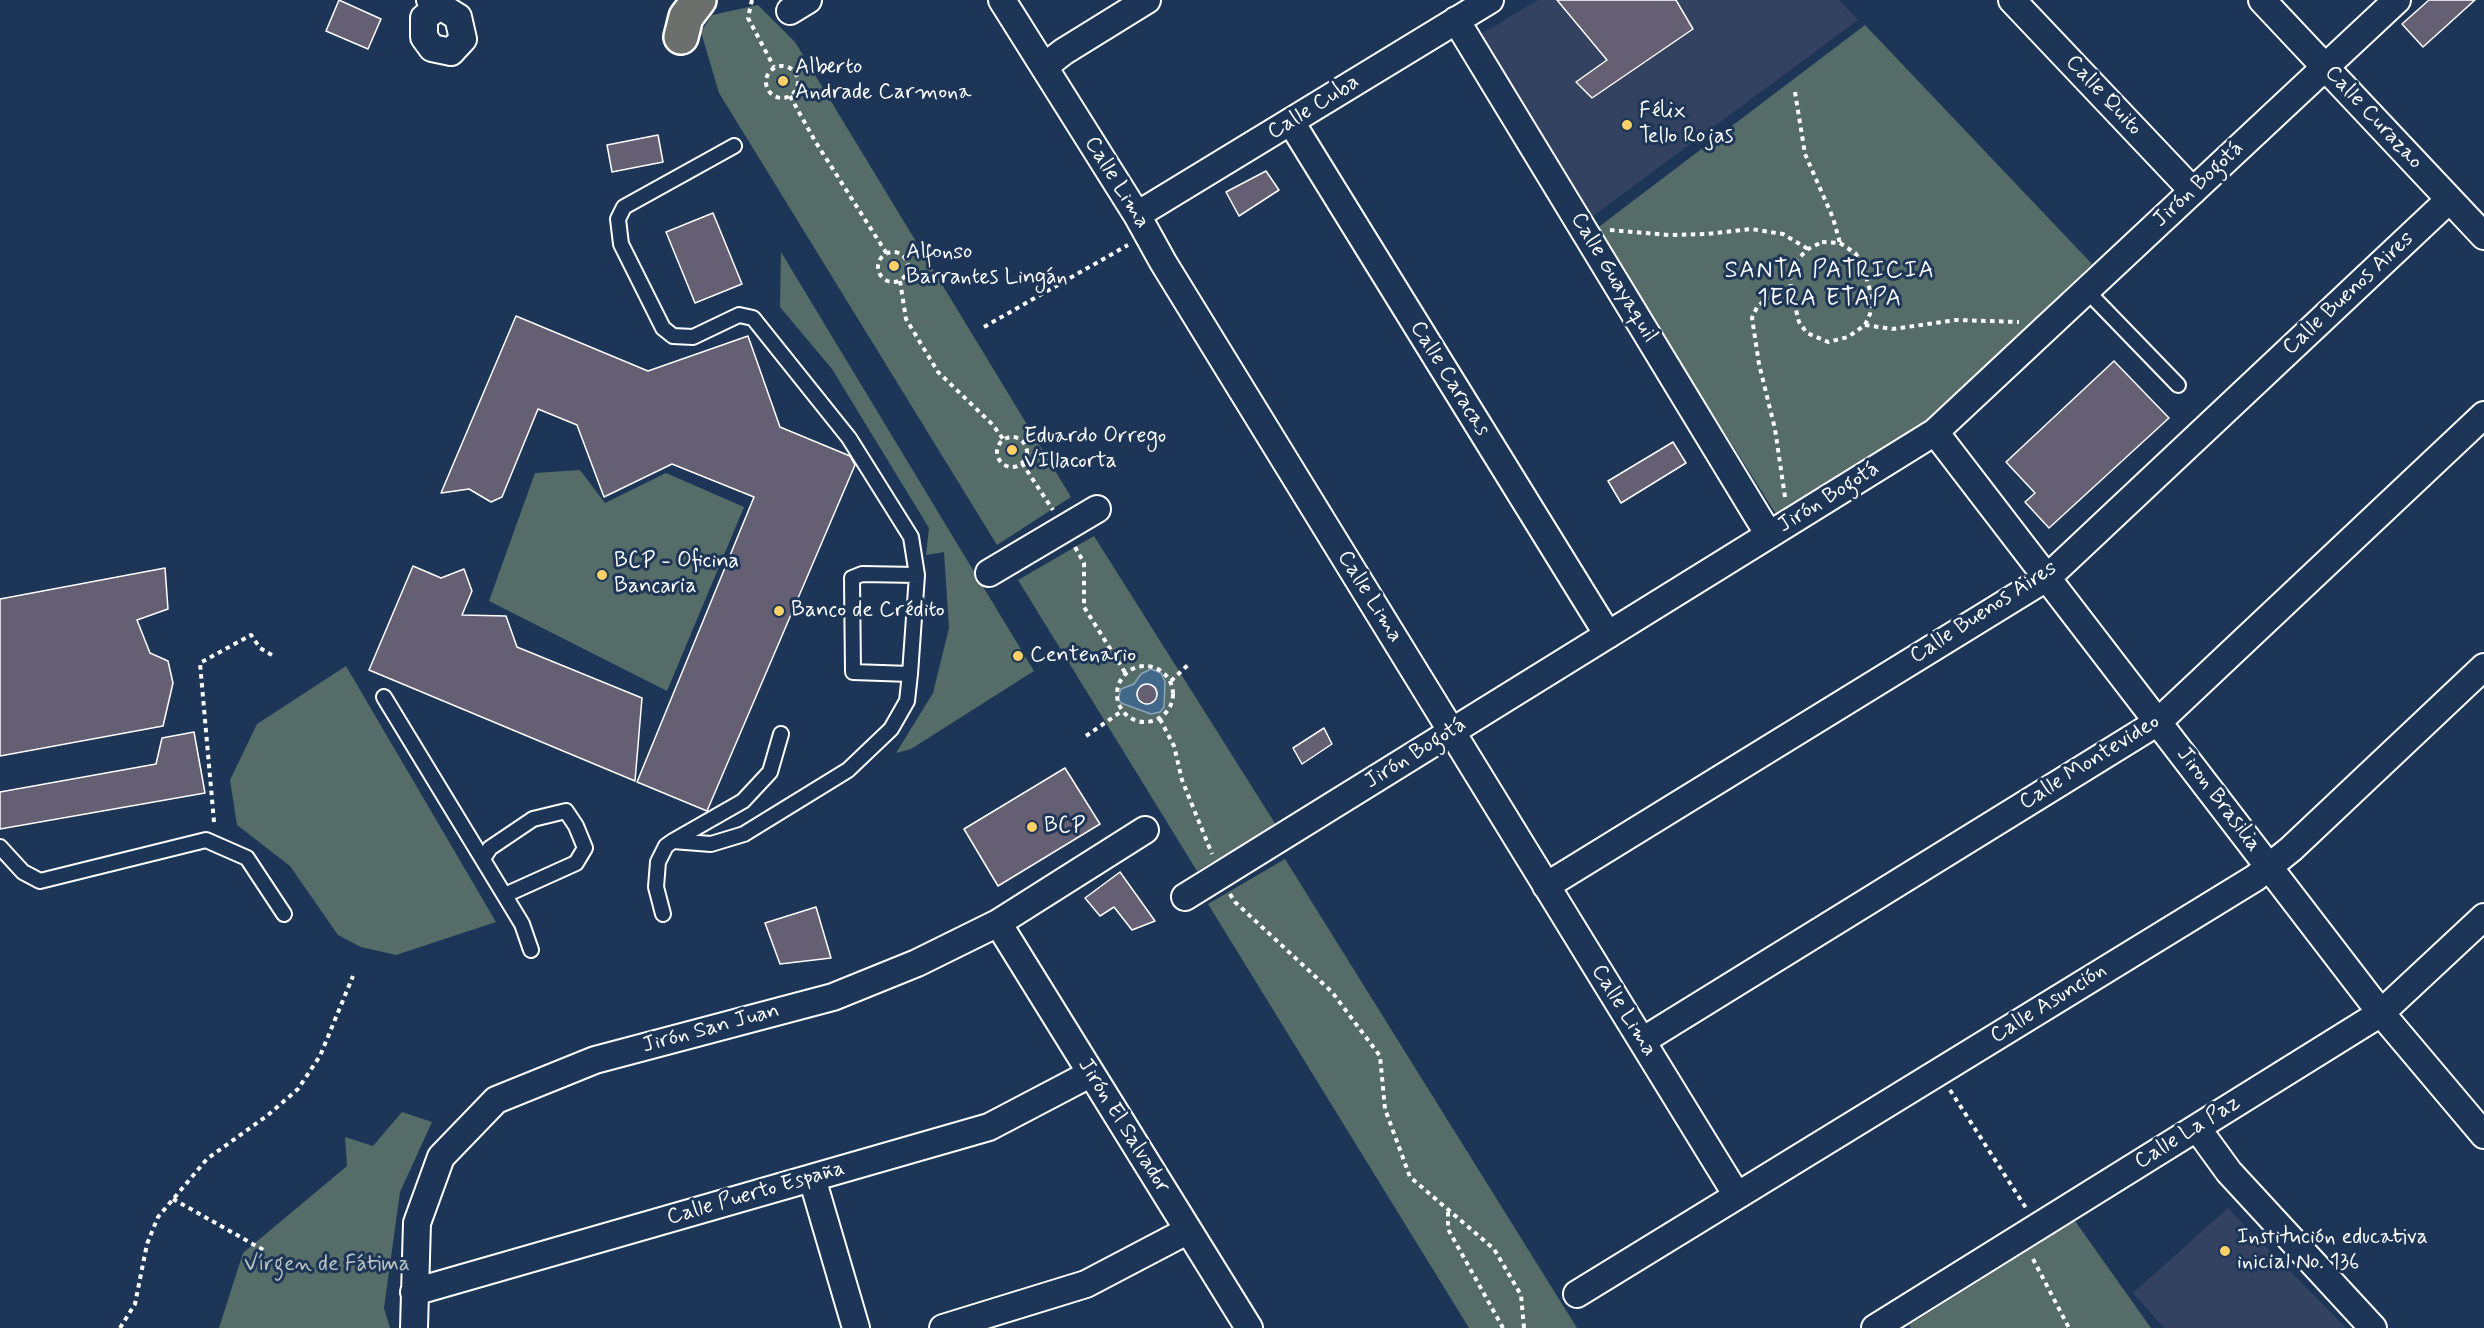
<!DOCTYPE html>
<html>
<head>
<meta charset="utf-8">
<style>
	body { margin:0 }
	canvas { display:block; background:#1d3557 }
</style>
</head>
<body>
<canvas width="2484" height="1328"></canvas>
<script>
const context = document.querySelector('canvas').getContext('2d');
context.lineJoin = 'round';
function fill(path, color) {
  context.fillStyle = color;
  context.fill(path, 'evenodd');
}
function poly(rows) {
  const path = new Path2D();
  for (const r of rows) {
    if (r.length === 3) {
      path.moveTo(r[0] + r[2], r[1]);
      path.arc(r[0], r[1], r[2], 0, 2 * Math.PI);
      continue;
    }
    path.moveTo(r[0], r[1]);
    for (let i = 2; i < r.length; i += 2) path.lineTo(r[i], r[i + 1]);
  }
  return path;
}
function strokePath(path, color, width, dash) {
  context.strokeStyle = color;
  context.lineWidth = width;
  context.lineCap = dash ? 'butt' : 'round';
  context.setLineDash(dash || []);
  context.stroke(path);
}
function label(font, color, halo, rows, align = 'center') {
  context.font = font + ' Mynerve,sans-serif';
  context.lineWidth = 6;
  context.setLineDash([]);
  context.textBaseline = 'middle';
  context.strokeStyle = halo;
  context.fillStyle = color;
  for (const [text, x, y, turn = 0] of rows) {
    context.save();
    context.translate(x, y);
    context.rotate((+turn || 0) * Math.PI / 180);
    context.textAlign = isNaN(turn) ? turn : align;
    if (halo) context.strokeText(text, 0, 0);
    context.fillText(text, 0, 0);
    context.restore();
  }
}
fill(poly([
	[1538,0,1839,0,1858,20,1593,216,1481,34],
	[2228,1208,2346,1328,2164,1328,2133,1293]
]), '#334260');
fill(poly([
	[758,5,795,42,1071,497,997,545,719,93,701,32,712,15],
	[1865,25,2092,264,1926,422,1776,514,1596,229],
	[781,252,1034,671,911,749,896,753,933,693,949,628,944,552,926,555,929,528,832,369,780,307],
	[580,470,605,503,666,473,744,507,667,691,489,601,535,473],
	[1094,536,1276,825,1197,871,1018,580],
	[346,666,496,922,396,955,361,947,338,935,290,866,237,825,230,780,257,724],
	[1285,859,1577,1328,1469,1328,1208,904],
	[402,1112,432,1122,400,1192,384,1308,390,1328,219,1328,243,1253,347,1166,345,1137,373,1146],
	[2075,1221,2151,1328,1911,1328,1909,1325]
]), '#566c68');
const water = poly([
	[1151,669,1161,673,1165,682,1164,707,1160,712,1151,714,1121,703,1118,699,1121,689,1134,684,1141,674,1151,669],
	[1146,684,1155,687,1157,692,1156,697,1148,703,1139,700,1137,695,1141,686,1146,684]
]);
fill(water, '#416889');
strokePath(water, '#8da4b8', 1.5);
const building = poly([
	[339,0,381,19,368,49,326,31,339,0],
	[1557,0,1676,0,1693,29,1592,98,1576,82,1607,60,1557,0],
	[2429,0,2475,0,2423,47,2402,24,2429,0],
	[658,135,663,162,612,172,607,145,658,135],
	[1266,171,1279,190,1239,216,1226,192,1266,171],
	[713,213,742,284,695,303,666,232,713,213],
	[516,316,648,371,748,336,780,427,850,456,855,465,707,811,637,782,754,497,672,464,604,497,577,425,538,409,502,497,491,502,469,489,441,493,516,316],
	[2114,361,2169,418,2049,528,2025,502,2035,493,2006,462,2114,361],
	[1673,442,1686,463,1621,503,1608,481,1673,442],
	[413,566,441,578,464,569,472,591,462,615,506,616,517,647,642,698,635,781,369,670,413,566],
	[165,568,168,609,137,620,150,653,168,661,173,683,163,726,0,756,0,599,165,568],
	[1147,694,10],
	[1324,728,1332,744,1302,764,1293,748,1324,728],
	[194,732,205,793,0,829,0,792,156,764,162,738,194,732],
	[1065,768,1100,824,998,886,964,829,1065,768],
	[1120,872,1155,921,1132,930,1114,907,1100,916,1085,898,1120,872],
	[816,907,831,958,780,964,765,923,816,907]
]);
fill(building, '#655f74');
strokePath(building, '#fff', 1.5);
const lane = poly([
	[2087,291,2178,385],
	[910,674,853,672,852,578,862,574,917,575],
	[384,697,522,924,531,950],
	[673,841,743,801,770,772,781,734],
	[0,847,23,872,40,881,206,840,247,858,284,914],
	[484,857,490,848,533,819,566,811,576,826,585,848,576,863,505,895],
	[663,914,656,887,658,862,666,846,673,841,711,844,744,834,848,770,891,729,907,701,910,674,917,575,911,537,849,438,753,318,739,315,693,337,673,336,663,328,621,244,618,219,624,207,734,146]
]);
const street = poly([
	[430,0,458,17,463,39,451,52,432,48,424,37,424,18,439,6],
	[1002,0,1137,215,1163,262,1736,1194],
	[2012,0,2193,191],
	[2262,0,2484,236],
	[790,11,808,0],
	[1456,20,1769,535],
	[1044,67,1063,52,1147,0],
	[1291,122,1608,635],
	[1137,215,1490,0],
	[1935,432,2381,1013,2484,1135],
	[989,573,1097,509],
	[1546,886,2048,577,2449,200],
	[1185,897,1935,432,2397,0],
	[998,923,1249,1328],
	[1642,1041,2158,722,2484,415],
	[2197,1128,2229,1172,2373,1328],
	[812,1178,856,1328],
	[414,1292,989,1127,1090,1074],
	[1577,1294,2255,878,2291,849,2484,667],
	[414,1328,417,1223,441,1157,496,1100,595,1060,833,997,917,963,998,923,1145,830],
	[943,1328,1086,1284,1187,1231],
	[1875,1328,2381,1013,2484,917]
]);
const primary = poly([
	[681,37,686,17,699,0]
]);
strokePath(lane, '#fff', 18);
strokePath(street, '#fff', 30);
strokePath(primary, '#fff', 38);
strokePath(poly([
	[752,0,748,18,774,67],
	[782,82,16],
	[1795,92,1805,154,1833,218,1840,243],
	[790,96,815,141,887,254],
	[1610,230,1669,235,1707,234,1751,229,1783,234,1808,249],
	[1822,242,1840,243,1855,253,1862,262,1871,294,1870,314,1865,325,1848,337,1828,342,1807,333,1799,322,1791,290,1790,275,1794,263,1808,249,1822,242],
	[893,267,15],
	[900,281,906,319,938,372,993,425,1003,439],
	[1865,325,1893,329,1956,320,2019,322],
	[984,327,1128,245],
	[1012,452,15],
	[1022,463,1053,510],
	[1785,497,1775,429,1759,364,1752,318,1757,307,1771,295,1791,290],
	[1075,547,1084,563,1084,607,1126,674],
	[1145,694,28],
	[1171,681,1190,663],
	[1160,719,1174,746,1182,780,1212,854],
	[1086,736,1122,711],
	[214,822,200,663,251,635,260,648,275,657],
	[1230,894,1235,902,1332,992,1380,1056,1385,1109,1410,1177,1494,1249,1521,1295,1524,1328],
	[1950,1090,2026,1208],
	[173,1199,267,1252],
	[1448,1212,1448,1229,1503,1328],
	[2033,1259,2069,1328],
	[120,1328,135,1304,147,1244,158,1217,207,1159,268,1115,298,1089,320,1056,353,976]
]), '#fff', 4, [4.5, 4.5]);
strokePath(lane, '#1d3557', 14);
strokePath(street, '#1d3557', 26);
strokePath(primary, '#6c706d', 33);
for (const [x, y, r, color] of [
	[783,81,6,"#ffd166"],
	[1627,125,6,"#ffd166"],
	[894,266,6,"#ffd166"],
	[1012,450,6,"#ffd166"],
	[602,575,6,"#ffd166"],
	[779,611,6,"#ffd166"],
	[1018,656,6,"#ffd166"],
	[1032,827,6,"#ffd166"],
	[2225,1251,6,"#ffd166"]
]) {
  const dot = new Path2D();
  dot.arc(x, y, r, 0, 2 * Math.PI);
  context.fillStyle = color;
  context.fill(dot);
  strokePath(dot, '#1d3557', 2);
}
label('22px', '#fff', '#1d3557', [
	["Alberto",795,68],
	["Andrade Carmona",795,93],
	["Félix",1639,112],
	["Tello Rojas",1639,137],
	["Alfonso",906,253],
	["Barrantes Lingán",906,278],
	["Eduardo Orrego",1024,437],
	["VIllacorta",1024,462],
	["BCP - Oficina",614,562],
	["Bancaria",614,587],
	["Banco de Crédito",791,611],
	["Centenario",1030,656],
	["BCP",1044,827],
	["Institución educativa",2237,1238],
	["inicial No. 136",2237,1263]
], 'left');
label('22px', '#fff', '#1d3557', [
	["Calle Quito",2103,96,47],
	["Calle Cuba",1314,108,-32],
	["Calle Curazao",2373,118,47],
	["Calle Lima",1116,183,58],
	["Jirón Bogotá",2199,185,-43],
	["Calle Guayaquil",1613,278,59],
	["Calle Buenos Aires",2349,294,-43],
	["Calle Caracas",1449,379,58],
	["Jirón Bogotá",1829,498,-32],
	["Calle Lima",1369,597,58],
	["Calle Buenos Aires",1984,613,-33],
	["Jirón Bogotá",1416,754,-32],
	["Calle Montevideo",2090,763,-32],
	["Jiron Brasilia",2218,800,53],
	["Calle Asunción",2049,1004,-32],
	["Calle Lima",1623,1011,58],
	["Jirón San Juan",711,1029,-15],
	["Jirón El Salvador",1123,1126,58],
	["Calle La Paz",2188,1133,-32],
	["Calle Puerto España",756,1194,-16]
]);
label('22px', '#bbc4c3', '#1d3557', [
	["Vírgen de Fátima",327,1265]
]);
context.letterSpacing = '1.5px';
label('24px', '#fff', '#1d3557', [
	["SANTA PATRICIA",1830,272],
	["1ERA ETAPA",1830,300]
]);
context.letterSpacing = '0px';
</script>
</body>
</html>
